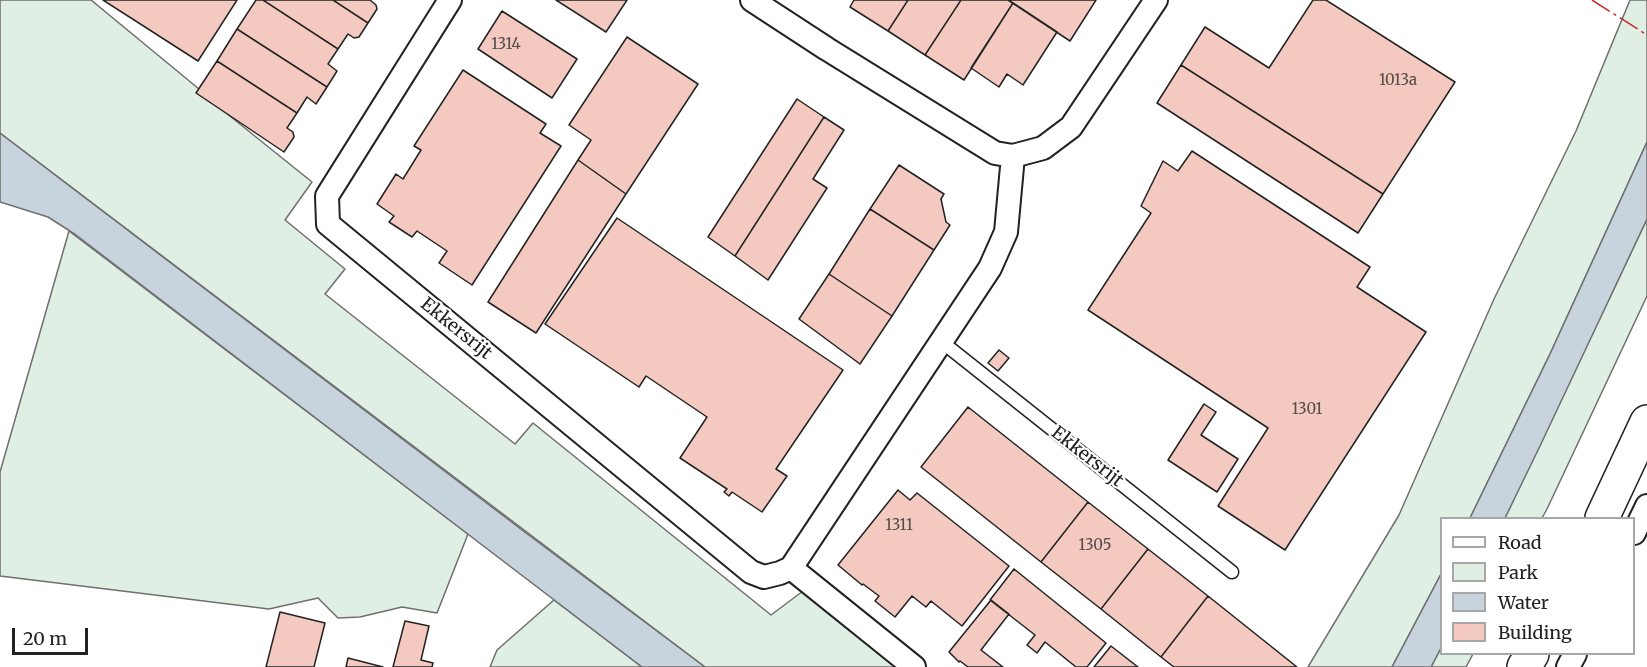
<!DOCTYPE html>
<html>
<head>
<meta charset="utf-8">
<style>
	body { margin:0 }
	#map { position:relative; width:1647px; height:667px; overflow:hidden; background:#fff; font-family:Merriweather,serif }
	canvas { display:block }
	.legend { position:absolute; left:1440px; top:517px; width:195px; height:138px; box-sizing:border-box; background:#fff; border:2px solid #a7a7a7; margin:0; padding:8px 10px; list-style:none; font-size:18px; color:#222 }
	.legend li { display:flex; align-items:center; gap:12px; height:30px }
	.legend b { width:30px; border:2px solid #a7a7a7 }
	.scale { position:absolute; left:12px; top:628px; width:76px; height:27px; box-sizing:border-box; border:3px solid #222; border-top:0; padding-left:8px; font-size:18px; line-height:21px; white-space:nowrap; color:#222; -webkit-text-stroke:4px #fff; paint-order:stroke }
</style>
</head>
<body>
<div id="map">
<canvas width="1647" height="667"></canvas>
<ul class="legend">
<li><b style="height:8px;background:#fff"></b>Road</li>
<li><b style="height:16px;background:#e0efe3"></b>Park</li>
<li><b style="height:16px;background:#c7d3dd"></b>Water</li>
<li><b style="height:16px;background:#f3c9c0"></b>Building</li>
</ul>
<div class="scale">20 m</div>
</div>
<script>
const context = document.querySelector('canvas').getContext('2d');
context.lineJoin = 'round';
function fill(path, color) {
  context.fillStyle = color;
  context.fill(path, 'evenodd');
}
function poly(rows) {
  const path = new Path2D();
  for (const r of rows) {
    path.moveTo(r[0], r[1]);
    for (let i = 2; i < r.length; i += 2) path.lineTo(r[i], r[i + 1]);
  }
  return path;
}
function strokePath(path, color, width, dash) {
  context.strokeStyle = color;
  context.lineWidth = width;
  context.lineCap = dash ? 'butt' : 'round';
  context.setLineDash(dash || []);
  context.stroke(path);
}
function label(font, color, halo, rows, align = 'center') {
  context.font = font + ' Merriweather,serif';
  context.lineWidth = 4.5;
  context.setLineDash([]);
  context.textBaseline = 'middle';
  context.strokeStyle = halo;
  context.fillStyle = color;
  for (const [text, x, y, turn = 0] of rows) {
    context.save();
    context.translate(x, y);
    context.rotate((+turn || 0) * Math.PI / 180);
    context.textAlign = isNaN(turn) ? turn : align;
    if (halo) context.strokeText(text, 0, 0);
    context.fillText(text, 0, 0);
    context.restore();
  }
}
const green = poly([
	[0,0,91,0,199,89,205,96,312,182,285,220,345,269,325,294,515,444,533,423,771,615,803,591,900,667,705,667,0,133,0,0],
	[1630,0,1647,0,1647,142,1550,354,1470,518,1442,518,1441,574,1392,667,1308,667,1399,515,1494,299,1576,131,1630,0],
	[1647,219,1647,296,1547,509,1542,518,1505,518,1647,219],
	[69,231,468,534,437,613,402,607,360,617,338,618,318,598,269,609,0,576,0,472,69,231],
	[554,600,642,667,490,667,497,650,554,600],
	[1441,648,1442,654,1473,654,1466,667,1431,667,1441,648]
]);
fill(green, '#e0efe3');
strokePath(green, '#6f6f6f', 1.5);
const water = poly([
	[0,133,526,533,705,667,642,667,76,235,48,217,0,202,0,133],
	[1647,142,1647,219,1540,446,1505,518,1470,518,1550,354,1647,142],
	[1441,574,1441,648,1431,667,1392,667,1441,574]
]);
fill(water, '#c7d3dd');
strokePath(water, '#6f6f6f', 1.5);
const building = poly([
	[103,0,237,0,198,61,103,0],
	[256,0,263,0,338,49,328,64,337,71,327,87,237,29,256,0],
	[263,0,333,0,368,23,359,37,354,38,348,34,338,49,263,0],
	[333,0,370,0,376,5,377,9,368,23,333,0],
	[556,0,627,0,606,32,556,0],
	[854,0,908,0,888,31,850,7,854,0],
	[908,0,961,0,925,55,888,31,908,0],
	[961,0,1008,0,1013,3,964,80,925,55,961,0],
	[1008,0,1096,0,1070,41,1008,0],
	[1313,0,1326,0,1455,82,1383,194,1181,65,1205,27,1269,68,1313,0],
	[1013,3,1057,32,1023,85,1007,74,999,87,971,68,1013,3],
	[502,11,577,59,552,98,478,49,502,11],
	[237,29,327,87,316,104,307,97,297,113,217,61,237,29],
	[627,37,698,84,626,194,578,160,591,140,569,125,627,37],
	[217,61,297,113,287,128,293,132,294,137,284,152,196,93,217,61],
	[1181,65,1383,194,1358,233,1157,103,1181,65],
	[463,70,546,124,540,133,561,146,472,285,439,263,447,251,417,231,412,237,389,222,394,216,377,204,396,174,403,179,421,150,414,146,463,70],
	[797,99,824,117,735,256,708,237,797,99],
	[824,117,844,130,813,179,827,188,768,280,735,256,824,117],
	[1192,151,1370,267,1357,287,1426,332,1285,550,1218,506,1268,428,1088,310,1151,213,1141,206,1163,161,1178,171,1192,151],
	[578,160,626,194,536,333,488,302,578,160],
	[899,165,944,194,941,199,946,222,950,225,934,250,870,209,899,165],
	[870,209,934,250,892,316,829,274,870,209],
	[617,218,843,370,776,469,787,476,762,512,732,492,729,496,724,492,727,489,680,458,707,417,646,376,639,387,545,324,617,218],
	[829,274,892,316,860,364,799,319,829,274],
	[999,350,1009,358,998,371,988,363,999,350],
	[1204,404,1216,412,1201,435,1238,459,1217,492,1168,460,1204,404],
	[968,407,1088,502,1041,562,921,467,968,407],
	[898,490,910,500,917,493,1009,566,962,626,931,601,926,607,912,596,895,617,875,601,879,596,863,584,862,585,838,565,898,490],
	[1088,502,1148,549,1101,609,1041,562,1088,502],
	[1148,549,1208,596,1161,657,1101,609,1148,549],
	[1014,569,1106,643,1087,667,1076,667,1045,642,1037,653,1027,645,1035,635,990,600,1014,569],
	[1208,596,1297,667,1174,667,1161,657,1208,596],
	[991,600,1009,614,981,650,1003,667,968,667,960,661,959,662,949,652,991,600],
	[280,612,325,623,314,667,266,667,280,612],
	[405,621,429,626,421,660,433,663,432,667,393,667,405,621],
	[1111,646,1138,667,1094,667,1111,646],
	[348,658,383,667,346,667,348,658]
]);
fill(building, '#f3c9c0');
strokePath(building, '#222', 1.5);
const lane = poly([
	[942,342,1232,572]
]);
const street = poly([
	[450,0,327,196,328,224,751,572,764,577,780,573,791,568,990,268,1006,232,1013,156],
	[752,0,827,49,995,153,1013,156,1043,148,1071,127,1156,0],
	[1634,533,1647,506],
	[791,568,914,667],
	[1568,667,1575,654]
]);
const secondary = poly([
	[1602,518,1647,422],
	[1524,667,1532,654]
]);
strokePath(lane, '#222', 15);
strokePath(street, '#222', 26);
strokePath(secondary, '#222', 36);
strokePath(lane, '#fff', 12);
strokePath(street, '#fff', 22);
strokePath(secondary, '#fff', 33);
strokePath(poly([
	[1592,0,1647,35]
]), '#c62828', 1.5, [21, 4.5, 3, 4.5]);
label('15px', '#564c4a', null, [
	["1314",506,45],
	["1013a",1398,81],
	["1301",1307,410],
	["1311",899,526],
	["1305",1095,546]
]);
label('18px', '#222', '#fff', [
	["Ekkersrijt",456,329,39],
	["Ekkersrijt",1087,457,38]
]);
</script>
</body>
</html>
